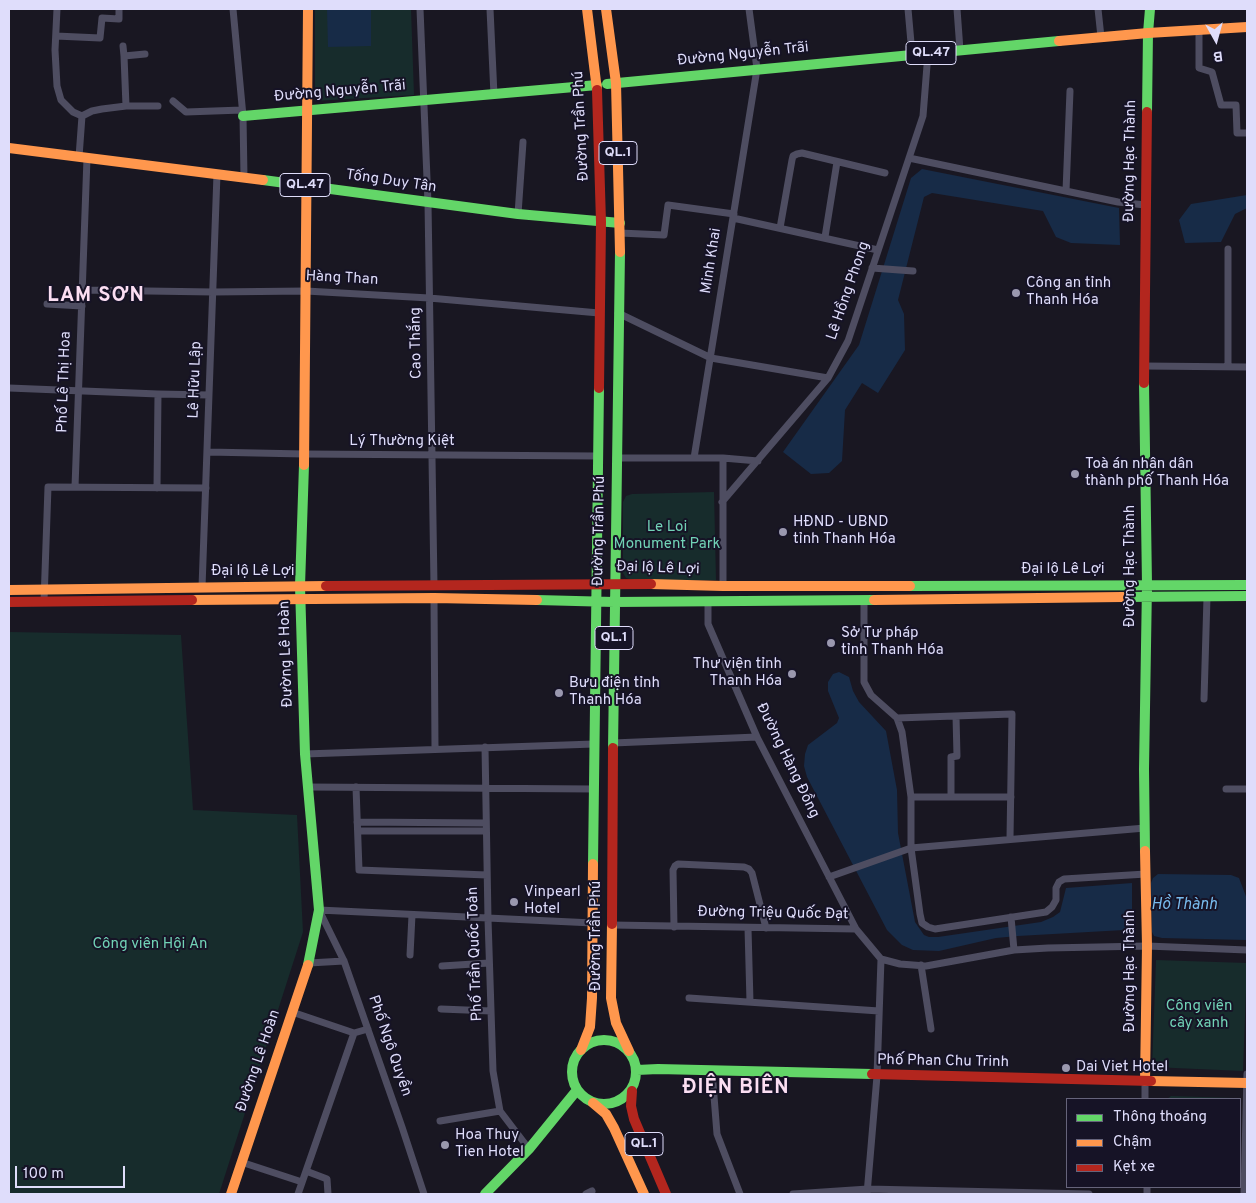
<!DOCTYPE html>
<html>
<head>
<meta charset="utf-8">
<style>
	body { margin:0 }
	#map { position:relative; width:1256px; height:1203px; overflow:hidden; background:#191722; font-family:Overpass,sans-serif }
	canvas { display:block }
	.frame { position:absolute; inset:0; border:10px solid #dfddfb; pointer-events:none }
	.legend { position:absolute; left:1066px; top:1098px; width:175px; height:90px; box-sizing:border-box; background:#161326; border:1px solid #66647b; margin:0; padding:6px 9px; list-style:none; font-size:15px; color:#dfddfb }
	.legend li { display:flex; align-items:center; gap:10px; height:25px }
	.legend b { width:25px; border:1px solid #66647b }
	.north { position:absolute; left:1191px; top:15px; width:50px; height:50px; -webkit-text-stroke:4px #161326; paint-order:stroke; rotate:173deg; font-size:14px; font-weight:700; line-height:20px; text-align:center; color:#dfddfb }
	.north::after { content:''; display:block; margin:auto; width:18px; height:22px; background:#dfddfb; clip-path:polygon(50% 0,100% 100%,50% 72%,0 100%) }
	.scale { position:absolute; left:15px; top:1166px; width:110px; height:22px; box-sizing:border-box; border:2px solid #dfddfb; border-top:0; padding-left:6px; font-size:15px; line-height:18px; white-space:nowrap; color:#dfddfb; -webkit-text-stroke:4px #161326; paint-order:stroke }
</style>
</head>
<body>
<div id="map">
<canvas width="1256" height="1203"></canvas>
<div class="frame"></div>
<ul class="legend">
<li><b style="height:6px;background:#63d668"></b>Thông thoáng</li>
<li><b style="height:6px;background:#ff974d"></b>Chậm</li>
<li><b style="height:6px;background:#b3261e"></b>Kẹt xe</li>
</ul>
<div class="north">B</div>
<div class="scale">100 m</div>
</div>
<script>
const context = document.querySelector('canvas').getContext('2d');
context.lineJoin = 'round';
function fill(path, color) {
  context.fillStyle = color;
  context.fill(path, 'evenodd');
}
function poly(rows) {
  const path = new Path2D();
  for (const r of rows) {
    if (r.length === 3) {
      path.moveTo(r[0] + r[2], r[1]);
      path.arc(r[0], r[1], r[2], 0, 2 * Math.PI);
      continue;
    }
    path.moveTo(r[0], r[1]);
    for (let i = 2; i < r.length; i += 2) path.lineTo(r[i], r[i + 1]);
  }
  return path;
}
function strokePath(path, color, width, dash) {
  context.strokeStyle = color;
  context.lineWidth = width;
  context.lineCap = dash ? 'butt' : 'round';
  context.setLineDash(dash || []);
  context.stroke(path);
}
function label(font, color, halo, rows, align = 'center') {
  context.font = font + ' Overpass,sans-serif';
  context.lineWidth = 4;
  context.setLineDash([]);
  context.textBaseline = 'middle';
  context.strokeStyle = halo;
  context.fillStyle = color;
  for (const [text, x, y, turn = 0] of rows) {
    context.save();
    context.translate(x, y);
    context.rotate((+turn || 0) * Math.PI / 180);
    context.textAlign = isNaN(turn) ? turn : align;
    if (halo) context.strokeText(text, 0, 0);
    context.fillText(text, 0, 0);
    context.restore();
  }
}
fill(poly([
	[315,9,411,9,414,95,315,101],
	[714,492,716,580,633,580,626,578,623,573,623,502,626,496,632,494],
	[9,632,181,635,193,810,297,815,303,932,219,1194,9,1193],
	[1156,960,1247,963,1243,1071,1152,1067],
	[1171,1096,1234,1098,1236,1099,1167,1099]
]), '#172c2c');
fill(poly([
	[327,9,371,9,371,46,328,47],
	[922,169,1119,208,1120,245,1071,243,1056,237,1043,211,932,193,924,197,898,300,904,314,905,350,878,393,862,383,845,410,842,461,829,473,811,474,783,452,859,345,911,178],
	[1247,195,1247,208,1235,214,1221,242,1185,243,1179,220,1191,204],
	[839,672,849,677,853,691,859,702,886,731,897,790,898,833,915,922,924,935,929,937,938,937,1041,922,1053,917,1060,912,1066,888,1132,883,1132,919,1124,930,1018,936,996,938,939,951,913,950,902,945,887,930,807,777,804,766,805,754,808,745,837,723,839,718,828,691,828,682,833,674],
	[1158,874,1231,875,1239,878,1247,899,1247,940,1162,938,1154,936,1152,932,1151,883,1153,878]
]), '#172b47');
strokePath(poly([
	[57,9,55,50,57,86,61,100,73,112,82,116],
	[233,9,243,116,244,177],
	[420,9,428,203,434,585],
	[490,9,494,95],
	[908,9,912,54],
	[957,9,960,50],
	[1098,9,1101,37],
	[1199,31,1199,68,1212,72,1221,105,1236,105,1237,133,1247,133],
	[56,36,100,38,102,18,119,19,119,9],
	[123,46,124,56],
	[173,101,186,112,242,110],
	[126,106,124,56,145,54],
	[82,116,92,111,102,109,126,106,158,106],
	[79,157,82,116],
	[909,158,1118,202,1145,205],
	[1066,191,1070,91],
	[518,214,523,142],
	[733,218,878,250],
	[780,228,792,160,793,156,797,154,802,153,885,173],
	[620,233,664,235,668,205,734,214],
	[825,237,837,162],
	[1228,249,1228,367],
	[872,268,913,271],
	[82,290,213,292,306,291,429,298,599,313],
	[47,304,82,306],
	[618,313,711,358,828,378],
	[1144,366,1247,367],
	[9,388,158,394,209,395],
	[208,452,304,454,597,456],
	[616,458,723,458,758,461],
	[694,458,757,69,749,9],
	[75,487,87,158],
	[157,488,158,394],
	[722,502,828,378,848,341,923,116,928,53],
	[723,586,723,458],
	[202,587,217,174],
	[434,598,435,748],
	[864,600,864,682,871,695,897,718,902,732,911,797,911,848,920,914,922,923,928,927,935,929,1046,912,1052,907,1056,900,1056,888,1059,882,1064,879,1146,874],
	[44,601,48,487,206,488],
	[708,601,708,624,757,737,856,929],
	[1204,699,1207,597],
	[897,718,1012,714,1010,838],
	[613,743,757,737],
	[485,747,488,919,493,1071,500,1111,529,1149],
	[305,754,594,744],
	[308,787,594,789],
	[356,787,359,870,487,875],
	[1226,789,1247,789],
	[911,797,1011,797],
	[951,797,951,757,957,756,956,716],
	[357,822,486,823],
	[358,831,486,831],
	[829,877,911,848,1145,828],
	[1011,917,1014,950],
	[612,925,856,929,881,959,900,964,926,966,1014,950,1048,948,1147,946,1247,950],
	[674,927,673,870,675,866,678,864,744,867,749,869,752,873,766,928],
	[748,928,750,1002],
	[410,955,412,915],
	[309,963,344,961],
	[921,965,931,1029],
	[442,966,489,963],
	[689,998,879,1011],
	[441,1009,491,1011],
	[292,1012,354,1033,368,1029],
	[712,1071,717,1134,740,1194],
	[1145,1081,1145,1099],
	[440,1121,500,1111],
	[241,1162,302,1182],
	[306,1171,327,1179,328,1194],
	[1147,1187,1147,1194],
	[298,1194,354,1033],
	[424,1194,402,1127,344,961,319,910,593,923],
	[586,1194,592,1191],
	[793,1194,868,1189,1089,1194],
	[867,1194,877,1076,881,959],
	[1244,1194,1247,1074]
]), '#4e4d61', 7);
strokePath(poly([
	[607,84,1059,41],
	[1147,112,1148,33,1150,9],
	[243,116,597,85],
	[263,180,518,214,620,223],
	[1144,383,1147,585,1144,769,1145,851],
	[304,465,300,586,305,754,319,910,308,965],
	[910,586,1247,585],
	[1122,597,1247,596],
	[537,600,614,602,874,600],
	[613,748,620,252],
	[593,864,599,388],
	[604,1072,32],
	[637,1070,658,1069,872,1074],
	[485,1194,529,1149,577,1090]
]), '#63d668', 10);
strokePath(poly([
	[587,9,597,90],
	[606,9,616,83,620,252],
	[1059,41,1148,33,1247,27],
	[9,148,263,180],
	[304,465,308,9],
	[651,584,723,586,910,586],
	[9,590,326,586],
	[192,600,434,598,537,600],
	[874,600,1122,597],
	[612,924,611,998,616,1023,629,1051],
	[581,1050,590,1027,592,998,593,864],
	[1145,1081,1147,946,1145,851],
	[1151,1081,1247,1083],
	[593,1103,606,1114,614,1128,644,1194],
	[231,1194,308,965]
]), '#ff974d', 10);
strokePath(poly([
	[597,90,601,222,599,388],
	[1144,383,1147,112],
	[326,586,651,584],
	[9,602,192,600],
	[612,924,613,748],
	[872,1074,1151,1081],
	[632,1091,631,1106,634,1119,666,1194]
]), '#b3261e', 10);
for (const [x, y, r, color] of [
	[1016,293,5,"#9a98af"],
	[1075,474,5,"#9a98af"],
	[783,532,5,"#9a98af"],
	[831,643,5,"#9a98af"],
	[792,674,5,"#9a98af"],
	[559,693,5,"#9a98af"],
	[514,902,5,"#9a98af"],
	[1066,1068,5,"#9a98af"],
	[445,1145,5,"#9a98af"]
]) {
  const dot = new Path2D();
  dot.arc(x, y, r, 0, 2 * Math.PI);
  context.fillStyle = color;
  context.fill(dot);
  strokePath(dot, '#161326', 2);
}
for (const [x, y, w] of [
	[931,53,50],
	[618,153,38],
	[305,185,50],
	[614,638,38],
	[644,1144,38]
]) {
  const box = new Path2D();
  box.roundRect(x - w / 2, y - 11.5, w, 23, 4);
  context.fillStyle = '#161326';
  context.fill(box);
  strokePath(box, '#dfddfb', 1);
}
label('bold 14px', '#dfddfb', null, [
	["QL.47",931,53],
	["QL.1",618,153],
	["QL.47",305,185],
	["QL.1",614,638],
	["QL.1",644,1144]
]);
label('15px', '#dfddfb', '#161326', [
	["Đường Nguyễn Trãi",743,55,-6],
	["Đường Nguyễn Trãi",340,92,-5],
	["Đường Trần Phú",582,126,-93],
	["Đường Hạc Thành",1131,161,-89],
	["Tống Duy Tân",391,182,8],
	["Minh Khai",712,261,-81],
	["Hàng Than",342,279,3],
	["Lê Hồng Phong",849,291,-71],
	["Cao Thắng",417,343,-91],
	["Lê Hữu Lập",196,380,-88],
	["Phố Lê Thị Hoa",65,382,-88],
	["Lý Thường Kiệt",402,442],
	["Đường Trần Phú",600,531,-89],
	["Đường Hạc Thành",1131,566,-90],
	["Đại lộ Lê Lợi",658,569,2],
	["Đại lộ Lê Lợi",1063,570],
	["Đại lộ Lê Lợi",253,572],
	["Đường Lê Hoàn",287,654,-92],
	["Đường Hàng Đồng",787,761,64],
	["Đường Triệu Quốc Đạt",773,914,1],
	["Đường Trần Phú",597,936,-90],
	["Phố Trần Quốc Toản",476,954,-92],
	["Đường Hạc Thành",1131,971,-90],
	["Phố Ngô Quyền",389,1046,71],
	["Đường Lê Hoàn",259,1061,-71],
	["Phố Phan Chu Trinh",943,1062,1]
]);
label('15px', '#dfddfb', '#161326', [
	["Công an tỉnh",1026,284],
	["Thanh Hóa",1026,301],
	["Toà án nhân dân",1085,465],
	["thành phố Thanh Hóa",1085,482],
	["HĐND - UBND",793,523],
	["tỉnh Thanh Hóa",793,540],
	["Sở Tư pháp",841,634],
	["tỉnh Thanh Hóa",841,651],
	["Thư viện tỉnh",782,665,"right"],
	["Thanh Hóa",782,682,"right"],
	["Bưu điện tỉnh",569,684],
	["Thanh Hóa",569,701],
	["Vinpearl",524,893],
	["Hotel",524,910],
	["Dai Viet Hotel",1076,1068],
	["Hoa Thuy",455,1136],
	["Tien Hotel",455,1153]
], 'left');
label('15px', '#71d2b6', '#161326', [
	["Le Loi",667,528],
	["Monument Park",667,545],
	["Công viên Hội An",150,945],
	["Công viên",1199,1007],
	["cây xanh",1199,1024]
]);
label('italic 16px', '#78bbee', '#161326', [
	["Hồ Thành",1184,906]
]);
context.letterSpacing = '1px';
label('bold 20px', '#fbdef2', '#161326', [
	["LAM SƠN",96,297],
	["ĐIỆN BIÊN",736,1089]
]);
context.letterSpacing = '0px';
</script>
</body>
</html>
